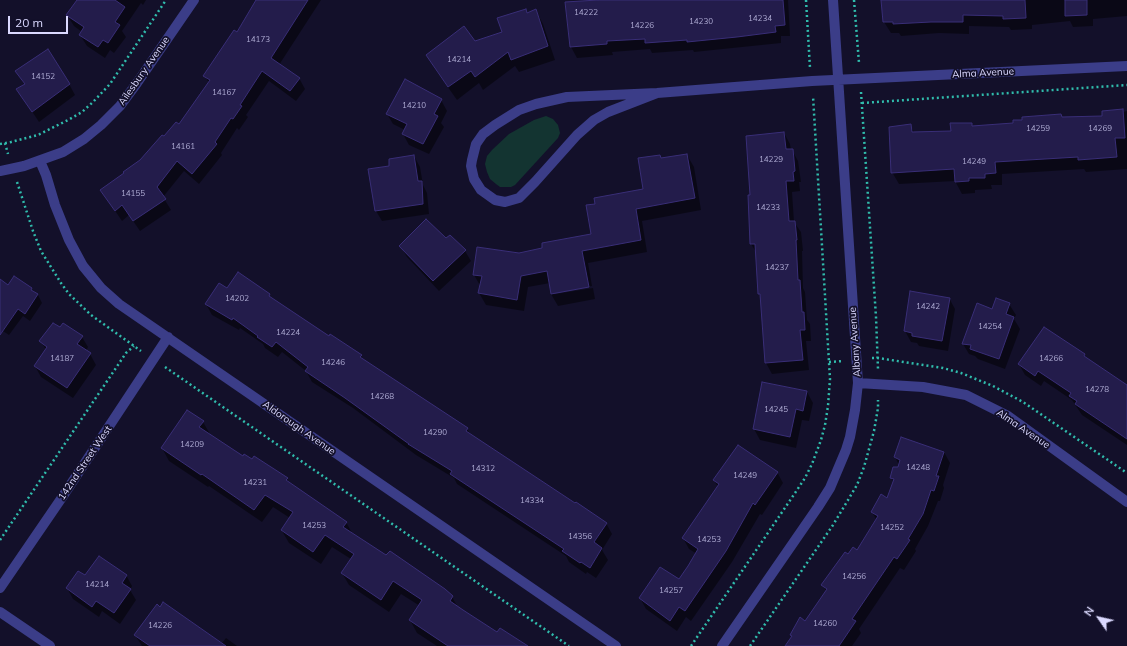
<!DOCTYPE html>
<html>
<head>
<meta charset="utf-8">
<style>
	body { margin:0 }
	#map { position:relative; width:1127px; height:646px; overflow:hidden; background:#13102a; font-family:Mulish,sans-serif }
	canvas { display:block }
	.north { position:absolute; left:1079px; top:598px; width:40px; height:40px; -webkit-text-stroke:3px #13102a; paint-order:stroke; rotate:304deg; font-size:11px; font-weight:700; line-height:16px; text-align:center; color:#dbd9ff }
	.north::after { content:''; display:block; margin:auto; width:14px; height:18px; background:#dbd9ff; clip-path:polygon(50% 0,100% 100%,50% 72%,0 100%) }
	.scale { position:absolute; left:8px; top:16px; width:60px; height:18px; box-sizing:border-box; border:2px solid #dbd9ff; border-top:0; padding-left:5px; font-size:12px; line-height:14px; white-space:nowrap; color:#dbd9ff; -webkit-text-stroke:3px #13102a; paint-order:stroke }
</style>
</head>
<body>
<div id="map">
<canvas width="1127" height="646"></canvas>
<div class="north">N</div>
<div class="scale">20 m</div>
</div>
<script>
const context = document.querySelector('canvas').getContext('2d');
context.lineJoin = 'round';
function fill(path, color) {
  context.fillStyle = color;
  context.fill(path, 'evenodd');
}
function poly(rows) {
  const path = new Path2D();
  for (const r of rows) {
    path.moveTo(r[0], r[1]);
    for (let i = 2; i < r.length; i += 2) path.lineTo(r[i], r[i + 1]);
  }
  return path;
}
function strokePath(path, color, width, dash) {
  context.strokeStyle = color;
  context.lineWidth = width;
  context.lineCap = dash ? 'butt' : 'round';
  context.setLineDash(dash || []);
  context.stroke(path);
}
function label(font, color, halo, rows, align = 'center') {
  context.font = font + ' Mulish,sans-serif';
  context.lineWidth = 3.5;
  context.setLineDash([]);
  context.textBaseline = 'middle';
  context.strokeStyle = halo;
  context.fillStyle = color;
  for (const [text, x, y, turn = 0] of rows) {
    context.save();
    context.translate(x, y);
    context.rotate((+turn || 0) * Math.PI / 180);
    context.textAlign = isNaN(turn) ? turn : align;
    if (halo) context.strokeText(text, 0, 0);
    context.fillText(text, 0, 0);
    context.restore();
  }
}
fill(poly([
	[546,116,553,119,558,125,560,133,558,138,515,185,511,187,500,187,496,184,490,179,487,172,485,164,487,156,492,150,509,134,534,120]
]), '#133431');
fill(poly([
	[78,0,146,0,143,5,141,3,122,31,126,37,114,53,110,50,105,58,87,46,80,35,82,32,74,26,67,15],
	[258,0,321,0,279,65,299,78,305,89,296,101,269,81,246,115,248,117,239,130,237,128,221,153,222,155,199,184,184,171,163,197,171,210,140,231,129,215,122,221,101,190,141,161,164,137,179,125,209,83,205,76,237,33],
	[616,0,788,0,790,36,781,36,781,43,694,52,693,50,652,53,650,49,612,52,613,55,577,58,571,47],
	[882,0,1127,0,1127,16,1093,19,1093,26,1073,27,1070,21,1032,25,1032,29,1011,30,1009,27,969,26,969,34,939,33,901,36,899,33,891,33,884,22],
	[536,11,543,24,555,60,519,72,515,66,483,90,479,83,457,100,435,69,427,55,475,43,504,33,527,14],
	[16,71,69,84,75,95,39,122,18,90,25,85],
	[441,100,447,111,441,123,444,127,429,154,409,145,403,134,405,130,393,124,387,114],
	[1122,110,1123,112,1127,111,1127,169,1086,172,1084,169,1002,174,1002,185,991,185,992,189,975,190,975,193,962,194,955,181,899,184,892,172,910,126,915,133,952,132,972,124,973,127,1014,124,1063,118,1103,117],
	[784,133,790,144,791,150,792,150,798,161,801,182,799,182,800,191,792,192,794,222,801,232,803,251,802,251,803,288,805,292,807,320,810,324,811,341,806,341,809,370,772,374,766,363,761,298,759,294,756,252,751,244,751,196],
	[687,155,694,167,701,210,642,221,647,252,588,263,592,286,555,292,555,294,593,288,595,299,558,306,551,294,550,283,528,287,524,311,486,305,479,293,481,287,474,275,519,254,543,249,592,235,596,204,644,189,660,156,662,159],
	[414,156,420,167,423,185,427,193,429,214,382,221,376,211,390,167],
	[445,240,465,251,471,261,439,291,407,257,401,247],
	[0,280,8,286,31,289,33,292,38,295,42,303,30,321,23,316,9,335,0,329],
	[227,290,269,295,271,299,329,337,330,335,361,356,364,361,467,429,471,435,606,523,612,534,602,550,608,560,596,578,587,572,586,574,569,562,566,556,457,484,454,478,416,455,353,408,312,382,306,371,282,352,278,357,265,348,263,344,240,328,239,330,212,315,206,304],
	[949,298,955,309,948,351,919,346,917,343,911,342,905,331],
	[1009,304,1016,315,1014,319,1020,329,1005,369,978,359,975,356,969,354,963,344,993,311],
	[61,329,82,337,88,347,86,351,90,354,96,365,73,398,41,377,35,366,46,350,41,341],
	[1084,355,1086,358,1127,389,1127,445,1082,415,1072,400,1044,381,1041,386,1025,375,1019,364],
	[807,392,813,403,809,421,802,420,796,448,760,440,754,429],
	[203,422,210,434,210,435,243,457,252,460,254,457,287,479,290,484,346,522,353,535,452,597,459,609,497,634,526,646,437,646,417,633,410,620,420,606,401,594,389,612,349,585,342,573,351,559,332,547,321,564,289,543,282,531,290,518,273,507,262,522,209,486,208,487,169,461,162,448],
	[944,452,950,463,943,485,944,488,940,501,938,501,928,526,915,549,916,551,904,570,900,568,859,629,861,633,852,646,786,646,792,637,791,635,806,622,826,591,823,585,848,556,857,551,876,519,872,512,888,500,894,482,891,478,898,469,899,465,895,457],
	[777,472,783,483,762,515,760,514,732,562,691,621,686,617,677,631,646,609,640,598,679,581,697,554,689,549,683,538,718,487,714,480],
	[126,575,132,586,130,590,136,600,120,624,102,611,99,617,73,599,67,588,85,577],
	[163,603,222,643,226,638,237,646,142,646,135,635]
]), '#0007');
const building = poly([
	[77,0,115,0,125,7,115,22,120,25,108,43,103,40,98,47,79,35,84,27,66,15,77,0],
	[256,0,308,0,271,58,300,78,290,91,262,71,240,105,242,106,233,119,231,118,215,142,217,144,192,174,177,161,157,187,166,199,133,221,122,205,115,211,100,190,124,173,123,172,140,160,162,135,164,136,176,122,179,124,210,80,203,76,234,30,237,32,256,0],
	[598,0,783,0,785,25,775,26,776,32,737,37,687,42,687,40,645,43,645,39,607,41,607,44,570,47,565,2,598,0],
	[881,0,1025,0,1026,18,1003,19,1003,16,963,15,963,22,931,22,893,24,893,22,883,22,881,0],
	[1065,0,1087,0,1087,15,1065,16,1065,0],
	[526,9,527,13,536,9,548,46,511,60,508,52,475,77,471,71,448,87,426,55,464,26,475,41,502,32,497,18,526,9],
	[48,49,70,84,32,112,16,89,25,84,15,71,48,49],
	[405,79,442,99,434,114,438,116,423,144,402,134,407,124,386,114,405,79],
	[1123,109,1125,138,1115,138,1117,157,1078,160,1078,157,995,162,996,173,985,174,985,178,969,178,969,181,955,182,954,169,891,173,889,127,911,124,912,132,951,131,950,123,972,123,972,126,1013,123,1013,120,1022,120,1022,117,1061,114,1062,117,1102,116,1102,111,1123,109],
	[784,132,786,149,793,149,795,171,793,172,794,181,786,181,789,221,795,221,797,240,796,240,798,280,800,280,802,312,804,312,805,330,800,330,803,360,765,363,760,294,758,294,755,244,750,244,748,195,750,195,746,136,784,132],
	[687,154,695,198,636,209,641,240,582,251,589,287,551,294,547,271,521,276,517,300,478,293,482,276,473,275,477,247,519,253,542,248,542,243,591,234,586,205,595,204,594,198,643,189,638,158,660,155,661,158,687,154],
	[414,155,418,181,422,181,423,204,375,211,368,169,389,166,389,159,414,155],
	[426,219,446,238,450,235,466,250,433,281,399,246,426,219],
	[238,272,270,294,269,296,329,336,330,334,362,355,360,357,468,428,466,431,575,503,576,502,607,523,594,542,602,548,590,568,581,562,580,563,562,551,564,549,450,474,452,471,408,444,409,444,345,398,305,371,308,367,276,342,272,347,257,337,258,336,233,318,232,320,205,304,219,283,227,288,238,272],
	[14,276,32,288,31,290,38,294,25,314,18,309,0,335,0,279,8,285,14,276],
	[910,291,950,298,942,341,912,336,912,333,904,331,910,291],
	[996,298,1010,303,1006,314,1014,317,999,359,970,349,971,345,962,344,977,303,992,309,996,298],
	[53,323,60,327,63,323,83,336,77,344,91,353,67,388,34,366,47,347,39,341,53,323],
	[1044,327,1085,354,1084,356,1127,385,1127,439,1075,404,1077,401,1069,396,1071,393,1038,371,1035,376,1018,364,1044,327],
	[762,382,807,391,803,411,796,409,790,437,753,429,762,382],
	[187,410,204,421,199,427,243,456,244,454,252,459,254,456,288,478,286,480,347,522,343,527,386,555,390,551,445,589,453,596,450,601,463,610,497,632,500,628,528,646,448,646,409,620,422,600,393,581,381,600,341,573,354,554,325,535,313,552,281,530,293,512,265,495,254,510,202,474,201,475,161,448,187,410],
	[901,437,944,452,936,476,939,476,934,491,931,490,923,514,908,539,910,540,897,559,894,557,852,619,856,621,839,646,785,646,792,636,790,635,800,617,805,621,827,589,821,585,845,552,848,554,853,547,857,550,878,516,871,512,881,494,887,498,894,479,890,478,893,467,898,467,900,460,894,457,901,437],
	[738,445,778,472,755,505,753,503,726,551,685,611,679,607,670,621,639,598,660,567,679,579,688,566,698,549,682,538,719,484,713,480,738,445],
	[99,556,127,575,122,583,131,589,114,613,96,601,92,607,66,588,78,571,85,575,99,556],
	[163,602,226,646,150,646,134,635,157,604,160,607,163,602]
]);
fill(building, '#231c4b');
strokePath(building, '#392e77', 1);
strokePath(poly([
	[806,0,810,68],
	[854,0,859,63],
	[861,92,876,317,878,369],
	[862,103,1127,85],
	[5,143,8,154],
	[0,144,11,142,38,135,68,120,82,112,93,102,110,84,166,0],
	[17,182,33,231,41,251,61,283,69,294,91,315,141,351],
	[872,358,878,358,943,368,961,373,993,386,1023,402,1127,473],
	[829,362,843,361],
	[165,367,569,646],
	[0,540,126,353,134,346],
	[691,646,793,496,805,478,812,464,821,440,825,425,828,406,830,379,813,96],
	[750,646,833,525,857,485,864,467,874,431,878,408,878,400]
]), '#30bcac', 2.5, [2, 3]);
strokePath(poly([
	[657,93,608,112,594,120,577,135,535,182,519,198,505,202,495,200,481,190,474,179,471,166,472,160,476,144,483,134,495,125,519,110,536,104,567,97,657,93,812,81,1127,66],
	[40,161,46,175,55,205,69,240,83,266,101,288,119,304,616,646],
	[0,171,24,166,63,152,84,139,101,125,120,106,137,83,194,0],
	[858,383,923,387,966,395,1008,416,1127,502],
	[0,588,63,496,168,337],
	[0,612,50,646],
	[722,646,818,507,830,488,846,450,850,437,855,410,858,383,833,0]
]), '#3b3d88', 10);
label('8px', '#adaad2', null, [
	["14222",586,13],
	["14234",760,19],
	["14230",701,22],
	["14226",642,26],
	["14173",258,40],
	["14214",459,60],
	["14152",43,77],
	["14167",224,93],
	["14210",414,106],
	["14259",1038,129],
	["14269",1100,129],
	["14161",183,147],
	["14229",771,160],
	["14249",974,162],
	["14155",133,194],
	["14233",768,208],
	["14237",777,268],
	["14202",237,299],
	["14242",928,307],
	["14254",990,327],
	["14224",288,333],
	["14187",62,359],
	["14266",1051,359],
	["14246",333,363],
	["14278",1097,390],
	["14268",382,397],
	["14245",776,410],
	["14290",435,433],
	["14209",192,445],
	["14248",918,468],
	["14312",483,469],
	["14249",745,476],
	["14231",255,483],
	["14334",532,501],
	["14253",314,526],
	["14252",892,528],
	["14356",580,537],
	["14253",709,540],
	["14256",854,577],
	["14214",97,585],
	["14257",671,591],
	["14260",825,624],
	["14226",160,626]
]);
label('10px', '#dbd9ff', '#13102a', [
	["Ailesbury Avenue",144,71,-55],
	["Alma Avenue",983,73,-3],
	["Albany Avenue",855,342,-94],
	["Aldorough Avenue",299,428,35],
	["Alma Avenue",1023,429,34],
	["142nd Street West",85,463,-56]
]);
</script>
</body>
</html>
